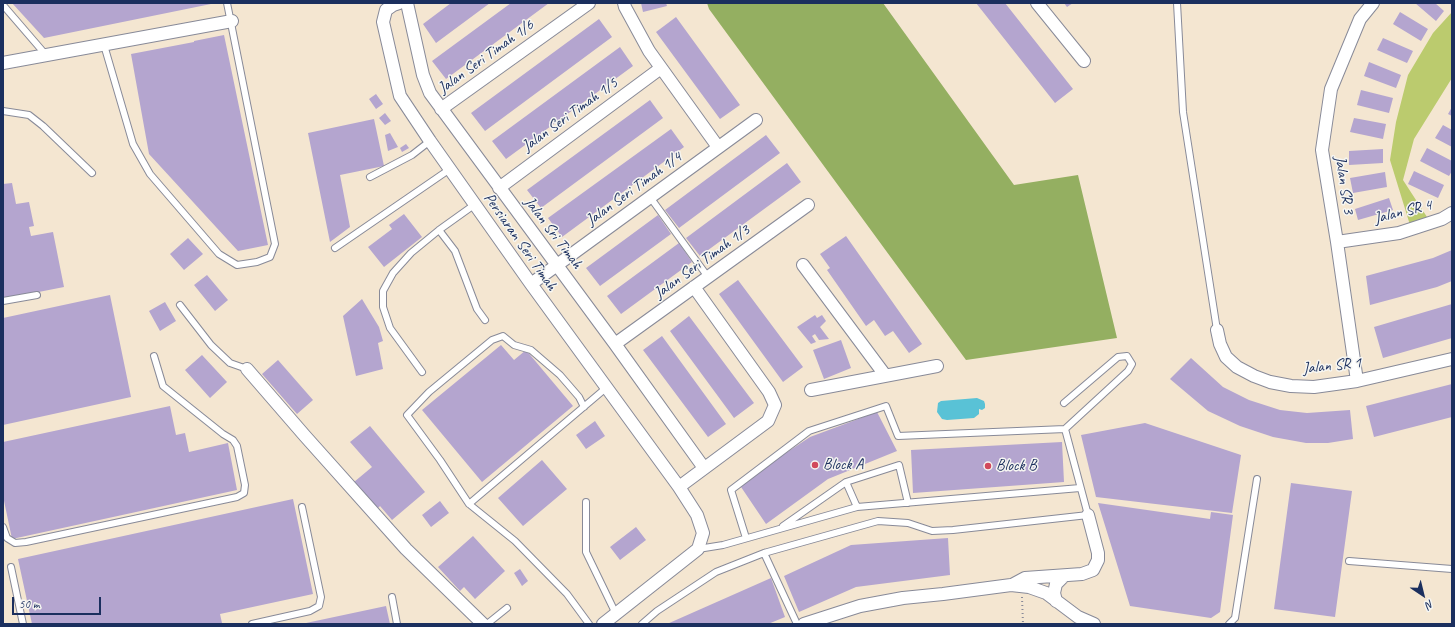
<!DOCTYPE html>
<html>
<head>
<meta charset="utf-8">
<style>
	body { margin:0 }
	#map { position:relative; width:1455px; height:627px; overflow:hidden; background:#f4e6d1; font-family:Caveat,sans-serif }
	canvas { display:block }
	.frame { position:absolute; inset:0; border:4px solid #1b2f5e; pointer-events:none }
	.north { position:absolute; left:1403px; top:575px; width:40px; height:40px; -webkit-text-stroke:3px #f6f6f2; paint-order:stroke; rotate:145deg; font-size:11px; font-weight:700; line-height:16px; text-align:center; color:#1b2f5e }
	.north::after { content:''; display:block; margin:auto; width:14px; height:18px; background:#1b2f5e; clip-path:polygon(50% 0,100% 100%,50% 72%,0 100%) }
	.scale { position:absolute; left:12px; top:597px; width:89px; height:18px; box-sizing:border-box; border:2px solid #1b2f5e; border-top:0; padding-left:5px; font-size:12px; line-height:14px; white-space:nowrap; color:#1b2f5e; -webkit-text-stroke:3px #f6f6f2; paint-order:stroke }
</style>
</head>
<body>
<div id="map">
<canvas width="1455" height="627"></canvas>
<div class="frame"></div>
<div class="north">N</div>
<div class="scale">50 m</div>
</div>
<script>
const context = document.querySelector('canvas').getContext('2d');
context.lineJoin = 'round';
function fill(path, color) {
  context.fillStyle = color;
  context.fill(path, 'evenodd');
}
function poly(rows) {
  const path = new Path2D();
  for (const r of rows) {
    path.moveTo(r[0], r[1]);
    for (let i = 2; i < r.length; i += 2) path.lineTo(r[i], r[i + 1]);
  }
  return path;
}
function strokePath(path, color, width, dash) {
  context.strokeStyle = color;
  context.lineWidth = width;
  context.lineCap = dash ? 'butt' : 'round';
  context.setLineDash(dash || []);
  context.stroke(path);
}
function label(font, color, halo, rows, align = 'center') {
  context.font = font + ' Caveat,sans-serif';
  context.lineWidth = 3;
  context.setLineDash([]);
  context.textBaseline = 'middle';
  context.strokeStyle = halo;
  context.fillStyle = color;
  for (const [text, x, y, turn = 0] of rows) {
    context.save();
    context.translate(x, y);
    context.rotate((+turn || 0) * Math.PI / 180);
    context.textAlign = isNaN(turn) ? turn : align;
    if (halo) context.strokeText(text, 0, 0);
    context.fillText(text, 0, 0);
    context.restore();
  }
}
fill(poly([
	[1452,12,1452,78,1414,139,1403,180,1427,217,1410,225,1390,160,1396,122,1408,75,1433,33]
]), '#bbcb6e');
fill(poly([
	[707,3,883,3,1014,185,1078,175,1117,338,966,360,709,9]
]), '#94af61');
fill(poly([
	[977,398,984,401,985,404,985,408,982,410,979,409,979,414,974,418,947,420,942,419,937,412,938,403,941,401]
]), '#59c2d6');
fill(poly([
	[12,3,211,3,211,4,44,38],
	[451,3,490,3,436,43,423,24],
	[511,3,549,3,446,79,432,61],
	[641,3,666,3,667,6,643,12],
	[976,3,1005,3,1073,89,1055,103],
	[1064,3,1073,3,1067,7],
	[1415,3,1435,3,1444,11,1436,21],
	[1400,12,1428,29,1421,41,1393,24],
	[676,17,740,105,720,119,656,32],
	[599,19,612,37,485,131,471,113],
	[224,35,268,245,238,251,149,154,131,54,194,42,194,41],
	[1383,38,1413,51,1407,63,1377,50],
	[620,47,633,66,506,159,492,141],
	[1369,62,1401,75,1396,88,1364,76],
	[1361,90,1393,98,1389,113,1357,105],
	[376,94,383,104,376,109,369,99],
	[650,100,663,118,541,208,527,190],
	[1452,107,1452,116,1448,114],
	[385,113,391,121,385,125,379,118],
	[1354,118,1386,124,1383,139,1350,132],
	[374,119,384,166,340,175,350,227,330,242,308,133],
	[1443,125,1452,130,1452,147,1435,138],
	[671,129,684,147,562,237,548,218],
	[390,133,398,147,388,151,385,135],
	[766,135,780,153,679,228,665,210],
	[406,144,409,148,402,152,400,148],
	[1427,148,1452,161,1452,171,1449,176,1420,161],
	[1383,149,1383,163,1349,165,1349,151],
	[787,163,801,182,700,256,686,238],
	[1414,171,1444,185,1438,198,1408,184],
	[1385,172,1387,187,1353,193,1350,178],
	[12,183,16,204,29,202,34,226,29,227,31,236,53,232,64,287,3,299,3,184],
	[1389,198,1393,210,1358,220,1355,209],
	[404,214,422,237,384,267,368,247,392,229,389,225],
	[658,215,671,234,600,286,586,268],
	[846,236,922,344,909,353,893,331,885,336,874,320,866,326,827,270,830,268,820,254],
	[188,238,203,254,184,270,170,254],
	[679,243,692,262,621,314,607,296],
	[1452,250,1452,281,1437,287,1370,305,1366,276,1433,258],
	[207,275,228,300,215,311,194,285],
	[738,280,803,367,783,382,719,294],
	[110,295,131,397,3,425,3,318],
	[362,299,379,327,383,341,378,343,383,369,356,376,343,316],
	[165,302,176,321,160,331,149,311],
	[1452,304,1452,338,1383,358,1374,327],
	[815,315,817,318,822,315,826,321,820,327,829,339,819,340,815,334,812,336,816,342,811,344,797,327],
	[689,316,754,403,734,418,670,331],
	[662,336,726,424,708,437,643,350],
	[841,340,851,368,824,379,813,350],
	[501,345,514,360,526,350,573,406,482,482,422,410],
	[202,355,227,382,210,398,185,370],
	[1191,358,1223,387,1249,400,1280,410,1307,413,1350,410,1353,439,1328,443,1306,443,1273,437,1240,426,1208,411,1170,379],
	[278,360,313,400,297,414,262,374],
	[1452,384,1452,417,1374,437,1366,406],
	[170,406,176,435,185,433,189,452,228,443,237,490,12,539,3,496,3,442],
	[877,412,897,451,828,479,766,524,739,484,810,437],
	[595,421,605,436,586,449,576,435],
	[1145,423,1241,455,1232,513,1096,497,1081,435],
	[370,426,425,492,392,520,380,506,377,509,354,482,372,467,350,442],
	[1062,442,1064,482,913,493,911,450],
	[542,460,567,489,523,526,498,498],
	[1291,483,1352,491,1335,617,1274,609],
	[293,499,313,594,220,614,222,623,218,624,32,624,18,559],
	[440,501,449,513,431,527,422,515],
	[1098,503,1210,519,1211,512,1233,515,1220,612,1211,618,1130,606],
	[636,527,646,540,620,560,610,547],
	[473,536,505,571,475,599,464,587,460,591,438,567],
	[948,538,950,575,856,587,799,612,784,576,851,545],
	[520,569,528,581,522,586,514,573],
	[771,578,785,617,768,624,667,624],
	[386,606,390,624,306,624,306,623]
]), '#b4a5cf');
const service = poly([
	[1177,3,1183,112,1217,330],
	[3,5,46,55],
	[104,45,133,144,150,174,219,254,237,265,257,262,270,257,275,244,227,3],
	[3,111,29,115,43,126,92,173],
	[370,177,412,155,430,141],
	[650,197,708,277],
	[439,230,455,251,477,309,485,320],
	[335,248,450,169],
	[3,301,37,295],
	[180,305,211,345,230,363,247,369],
	[422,372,390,328,383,307,383,291,393,273,411,253,439,230,474,205],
	[584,407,579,397,560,375,531,350,514,345,503,336,492,340,429,392,407,415,440,460,469,504,515,541,567,594,589,624],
	[846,482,857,507],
	[586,502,586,552,616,614],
	[469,504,606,388],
	[783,526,846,482,899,465,908,503],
	[3,527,7,538,15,543,26,542,237,497,244,493,245,485,237,446,233,440,223,434,163,386,154,356],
	[746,538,731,490,809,431,886,406,898,436,1065,429,1128,371,1132,364,1127,356,1118,357,1064,403],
	[698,549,723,545,857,507,1080,488],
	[764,553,797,624],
	[1349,561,1452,569],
	[11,567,23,624],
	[392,597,397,624],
	[252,624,310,611,319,606,321,597,302,507],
	[487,624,507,608],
	[642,624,657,611,716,572,764,553,878,521,908,523,932,531,953,530,1088,515,1065,429],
	[1229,624,1235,618,1257,479]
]);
const minor = poly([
	[399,3,393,5,386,10,383,22,400,96,430,141,531,284,679,487,697,515,703,533,698,549,603,624],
	[407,3,423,75,430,93,615,344,704,468],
	[624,3,625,7,649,51,718,147],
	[1037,3,1084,61],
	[3,63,232,21],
	[441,109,589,3],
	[499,188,661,68],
	[1337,242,1399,233,1442,219,1452,213],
	[803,265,885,375],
	[531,284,756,120],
	[1217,330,1220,344,1226,357,1237,367,1254,376,1270,382,1291,386,1314,387,1357,381,1452,359],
	[615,344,808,205],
	[247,369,305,436,406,549,483,624],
	[1357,381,1337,242,1322,150,1331,89,1360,19,1373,3],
	[811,390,937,366],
	[679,487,768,421,775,405,769,392,694,287],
	[1012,585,1025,578,1082,574,1093,570,1098,560,1098,553,1088,515],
	[1056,601,1054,593,1056,584,1064,576],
	[804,624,860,606,903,598,943,594,1011,585,1029,587,1046,593,1078,617,1094,624]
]);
strokePath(service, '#888a98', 8);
strokePath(minor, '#888a98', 14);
strokePath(poly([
	[1022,597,1023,624]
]), '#888a98', 2, [1, 3]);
strokePath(service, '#fff', 6);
strokePath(minor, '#fff', 12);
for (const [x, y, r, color] of [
	[815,465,4,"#d1495b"],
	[988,466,4,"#d1495b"]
]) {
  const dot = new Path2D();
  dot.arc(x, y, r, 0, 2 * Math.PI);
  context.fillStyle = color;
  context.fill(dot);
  strokePath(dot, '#f6f6f2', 1.5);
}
label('16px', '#1b2f5e', '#f6f6f2', [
	["Jalan Seri Timah 1/6",486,57,-36],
	["Jalan Seri Timah 1/5",570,115,-36],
	["Jalan SR 3",1344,185,81],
	["Jalan Seri Timah 1/4",634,189,-36],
	["Jalan SR 4",1403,212,-14],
	["Jalan Sri Timah",553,233,53],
	["Persiaran Seri Timah",520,242,55],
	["Jalan Seri Timah 1/3",702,262,-36],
	["Jalan SR 1",1332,366,-6]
]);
label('16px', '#1b2f5e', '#f6f6f2', [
	["Block A",823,465],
	["Block B",996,466]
], 'left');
</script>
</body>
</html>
